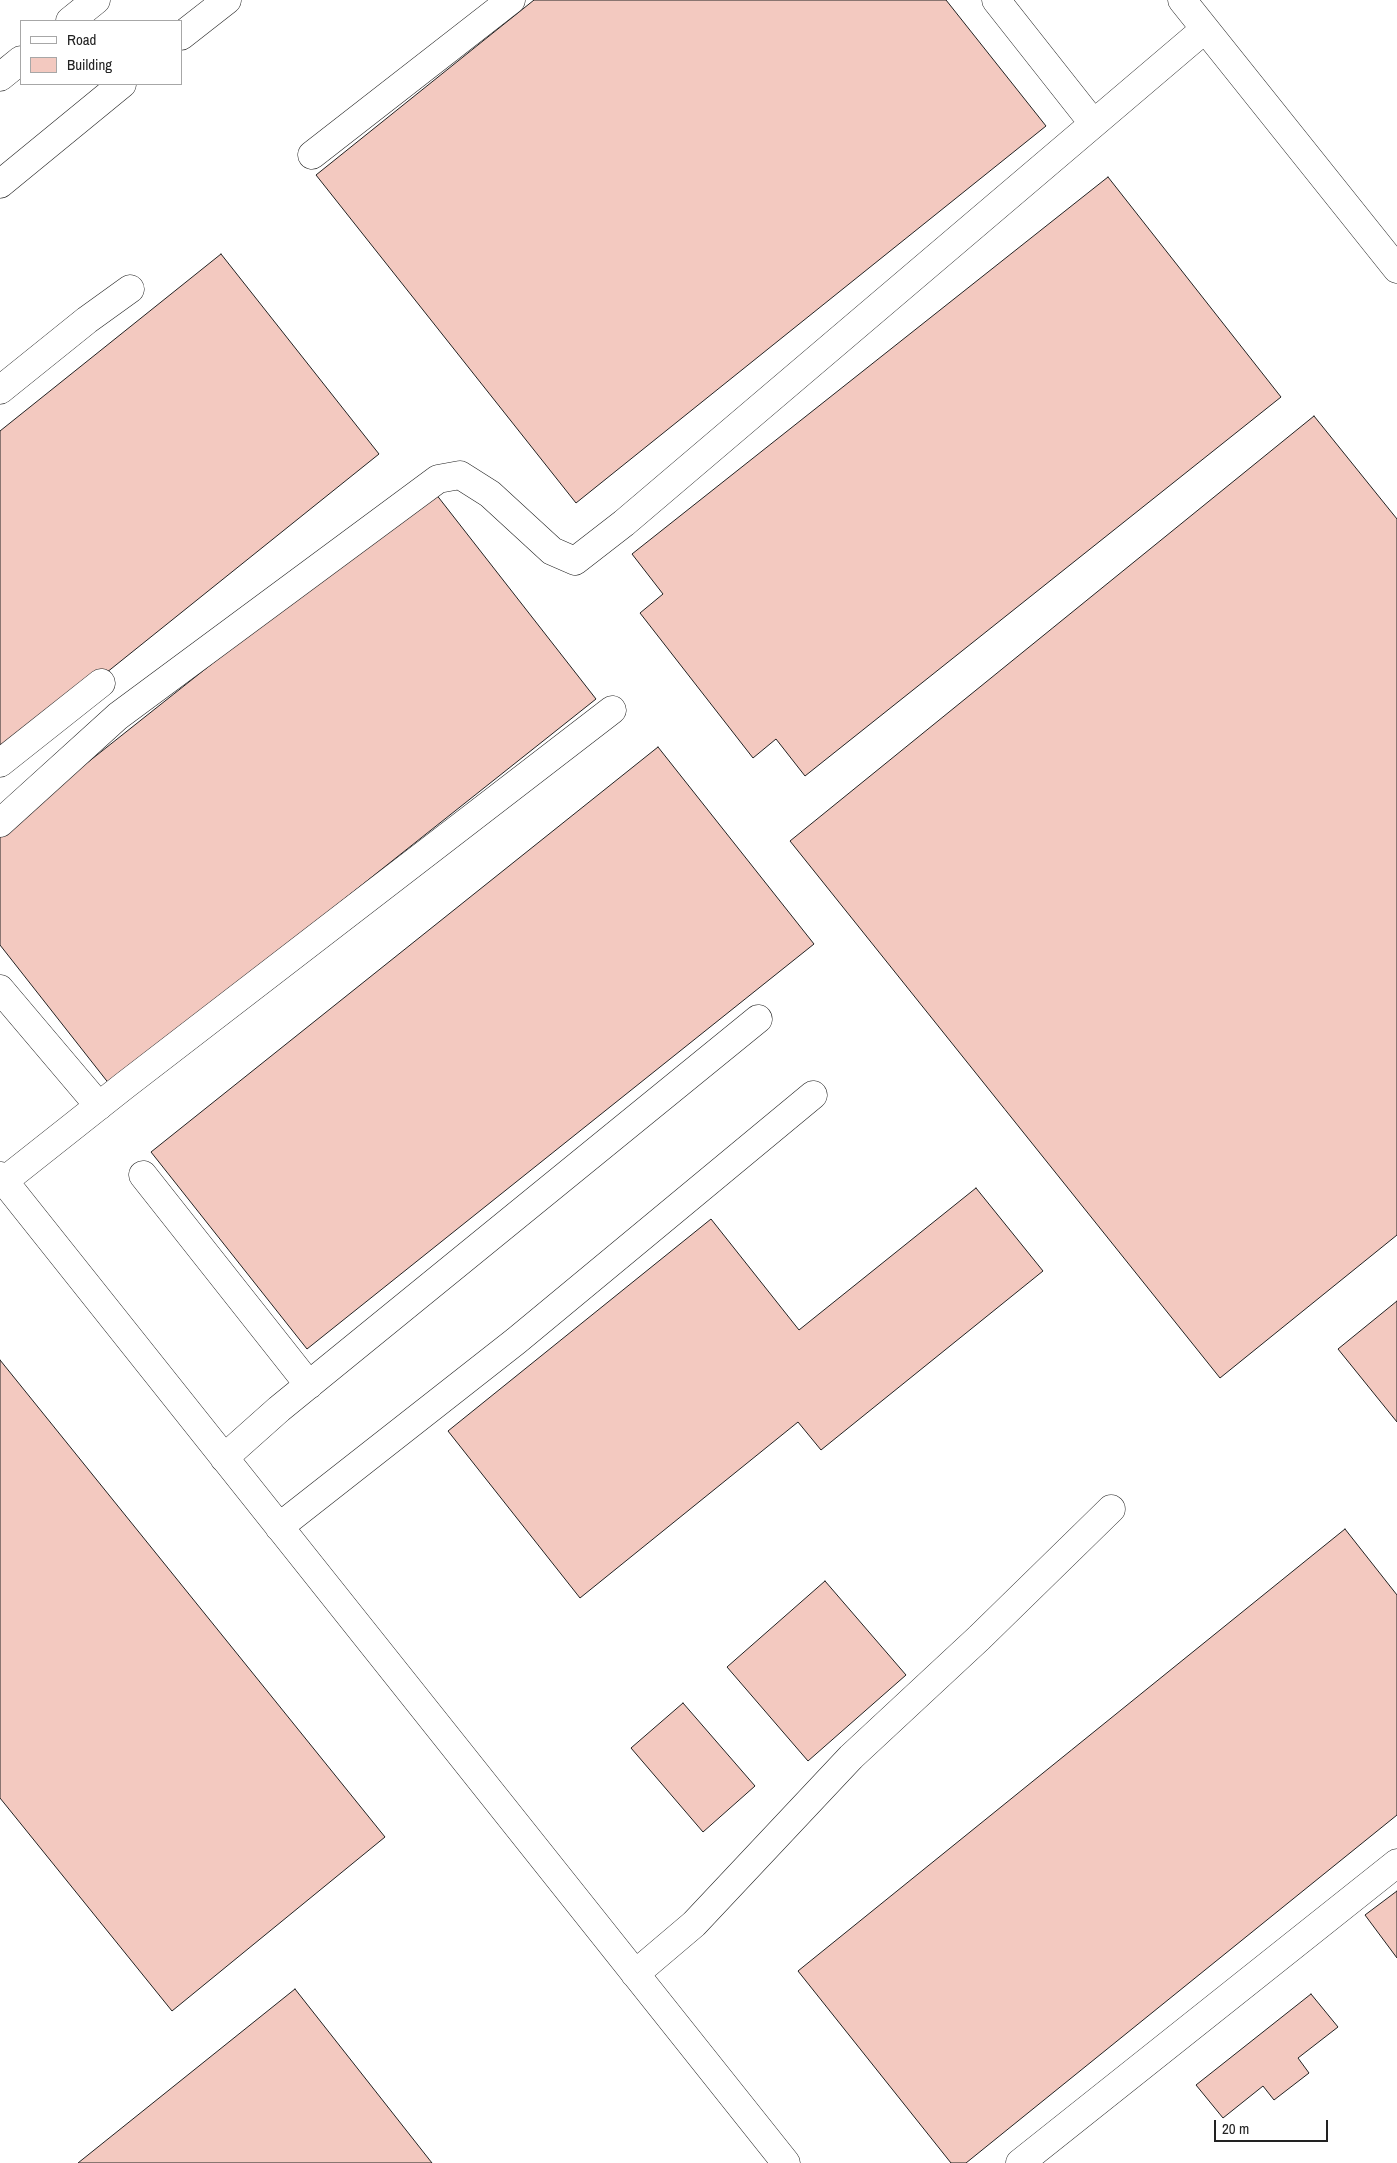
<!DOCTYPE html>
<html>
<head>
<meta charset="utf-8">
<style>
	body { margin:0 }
	#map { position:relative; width:1397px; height:2163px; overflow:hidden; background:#fff; font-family:"Archivo Narrow",sans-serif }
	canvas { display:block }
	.legend { position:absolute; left:20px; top:20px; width:162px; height:65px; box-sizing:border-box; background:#fff; border:1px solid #a7a7a7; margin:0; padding:6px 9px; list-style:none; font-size:15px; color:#222 }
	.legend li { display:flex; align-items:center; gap:10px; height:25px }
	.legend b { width:25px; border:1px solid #a7a7a7 }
	.scale { position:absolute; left:1214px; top:2120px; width:114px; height:22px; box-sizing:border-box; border:2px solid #222; border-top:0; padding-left:6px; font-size:15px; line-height:18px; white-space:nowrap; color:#222; -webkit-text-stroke:4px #fff; paint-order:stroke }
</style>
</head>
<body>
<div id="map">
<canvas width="1397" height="2163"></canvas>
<ul class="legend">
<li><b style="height:6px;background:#fff"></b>Road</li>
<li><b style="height:14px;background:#f3c9c0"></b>Building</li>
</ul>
<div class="scale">20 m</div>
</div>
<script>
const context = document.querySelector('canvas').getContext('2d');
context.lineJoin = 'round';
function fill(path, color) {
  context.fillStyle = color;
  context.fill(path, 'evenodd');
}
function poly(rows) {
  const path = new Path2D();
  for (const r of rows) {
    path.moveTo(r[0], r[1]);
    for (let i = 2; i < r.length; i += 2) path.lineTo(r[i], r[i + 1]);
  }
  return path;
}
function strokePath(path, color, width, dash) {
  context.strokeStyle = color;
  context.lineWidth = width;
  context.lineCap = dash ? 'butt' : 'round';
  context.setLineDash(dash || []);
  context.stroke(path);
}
const building = poly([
	[534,0,946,0,1046,126,576,503,316,175,534,0],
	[1108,177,1281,397,805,776,776,739,753,758,640,613,663,594,632,554,1108,177],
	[221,254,379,454,0,758,0,431,221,254],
	[1314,416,1397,519,1397,1235,1220,1378,790,841,1314,416],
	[432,489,596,699,110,1085,0,945,0,832,432,489],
	[658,747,814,944,307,1349,151,1152,658,747],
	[976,1188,1043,1271,821,1450,798,1422,580,1598,448,1431,711,1219,799,1330,976,1188],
	[1397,1301,1397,1422,1338,1349,1397,1301],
	[0,1360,385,1837,172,2011,0,1798,0,1360],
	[1345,1529,1397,1595,1397,1815,966,2163,951,2163,798,1971,1345,1529],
	[825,1581,906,1675,808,1761,727,1667,825,1581],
	[683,1703,755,1786,703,1832,631,1748,683,1703],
	[1397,1891,1397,1958,1365,1915,1397,1891],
	[295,1989,432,2163,78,2163,295,1989],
	[1311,1994,1338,2027,1298,2058,1309,2073,1274,2100,1263,2086,1223,2118,1196,2085,1311,1994]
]);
fill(building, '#f3c9c0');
strokePath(building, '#222', 1);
const minor = poly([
	[996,0,1093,123],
	[1182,0,1397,269],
	[70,21,96,0],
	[181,36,227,0],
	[0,77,21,60],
	[312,155,511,0],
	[0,184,122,84],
	[0,390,87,320,130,289],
	[0,763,101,683],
	[0,823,118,716,438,479,460,475,490,494,552,551,575,561,624,523,1205,29],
	[0,989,99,1106],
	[143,1175,309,1385],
	[0,1176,786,2163],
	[4,1181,124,1086,612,710],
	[224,1458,279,1409,758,1019],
	[279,1527,516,1341,813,1095],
	[635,1974,694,1924,851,1757,979,1638,1111,1509],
	[1020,2163,1397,1863]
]);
strokePath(minor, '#222', 29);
strokePath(minor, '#fff', 28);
</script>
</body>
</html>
